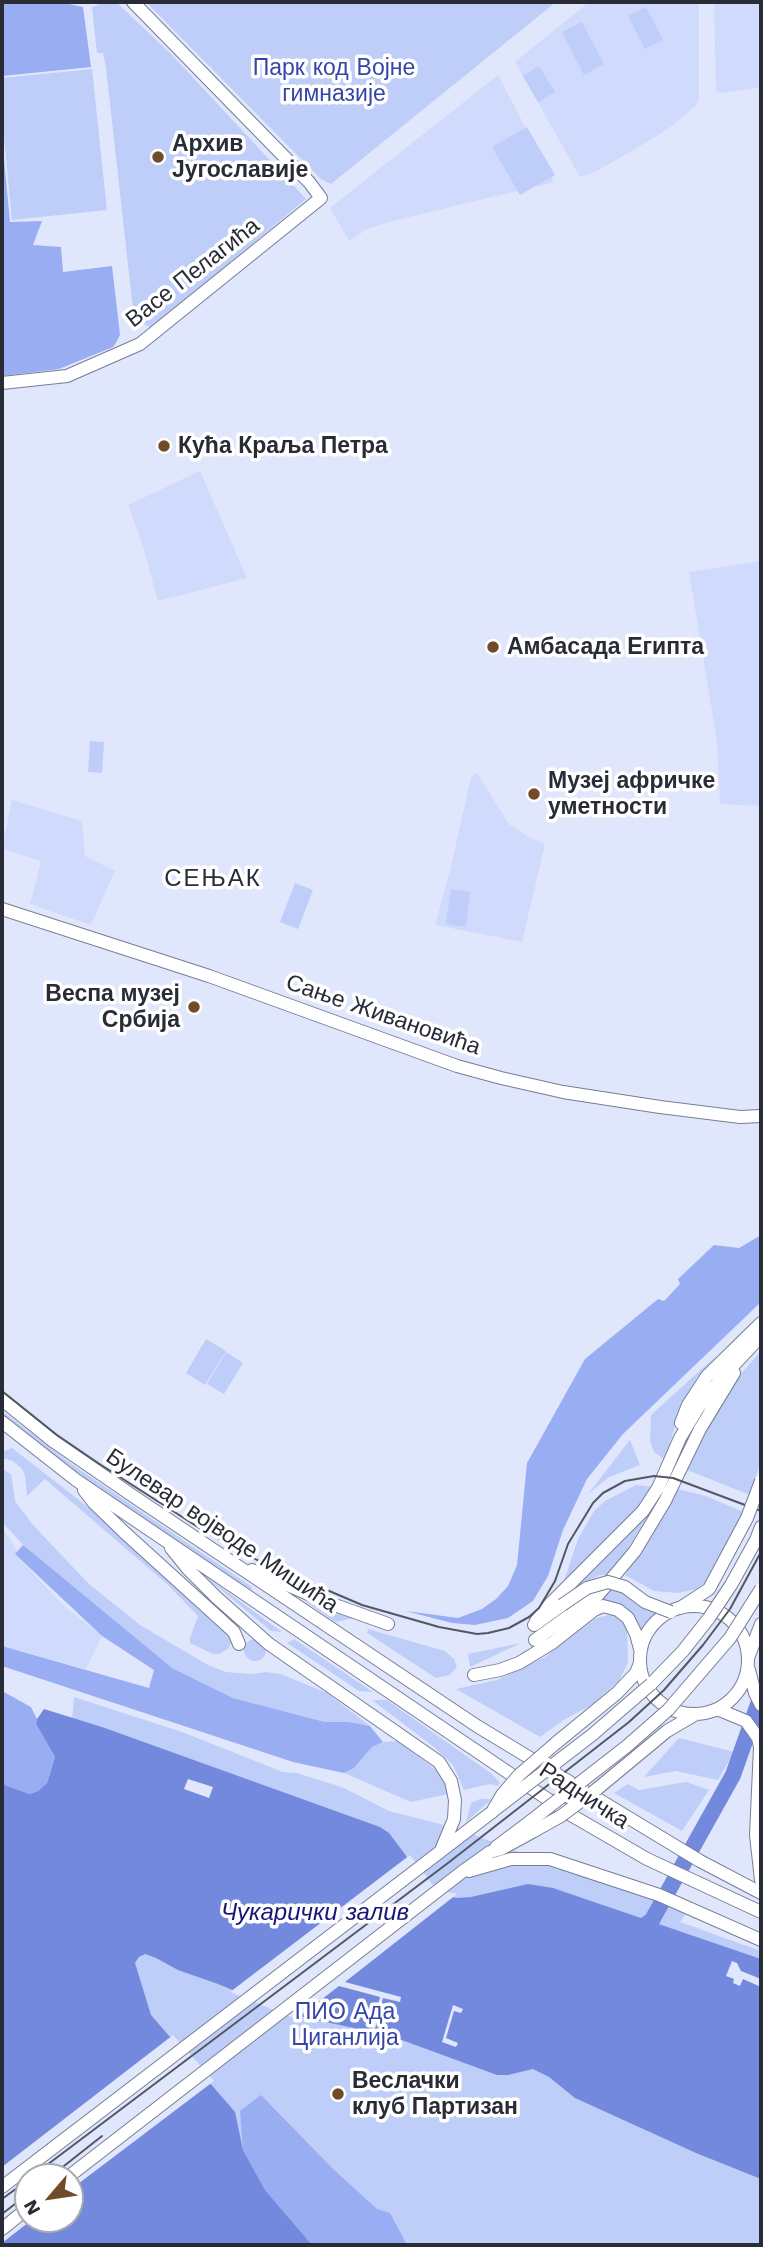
<!DOCTYPE html>
<html>
<head>
<meta charset="utf-8">
<style>
	body { margin:0 }
	#map { position:relative; width:763px; height:2247px; overflow:hidden; background:#e0e7fc; font-family:"Work Sans",sans-serif }
	canvas { display:block }
	.frame { position:absolute; inset:0; border:4px solid #292c36; pointer-events:none }
	.north { position:absolute; left:14px; top:2163px; width:70px; height:70px; box-sizing:border-box; background:#fff; border:2px solid #a9abaf; border-radius:50%; rotate:241deg; font-size:19px; font-weight:700; line-height:28px; text-align:center; color:#292c36 }
	.north::after { content:''; display:block; margin:auto; width:24px; height:32px; background:#724c29; clip-path:polygon(50% 0,100% 100%,50% 72%,0 100%) }
</style>
</head>
<body>
<div id="map">
<canvas width="763" height="2247"></canvas>
<div class="frame"></div>
<div class="north">N</div>
</div>
<script>
const context = document.querySelector('canvas').getContext('2d');
context.lineJoin = 'round';
function fill(path, color) {
  context.fillStyle = color;
  context.fill(path, 'evenodd');
}
function poly(rows) {
  const path = new Path2D();
  for (const r of rows) {
    if (r.length === 3) {
      path.moveTo(r[0] + r[2], r[1]);
      path.arc(r[0], r[1], r[2], 0, 2 * Math.PI);
      continue;
    }
    path.moveTo(r[0], r[1]);
    for (let i = 2; i < r.length; i += 2) path.lineTo(r[i], r[i + 1]);
  }
  return path;
}
function strokePath(path, color, width, dash) {
  context.strokeStyle = color;
  context.lineWidth = width;
  context.lineCap = dash ? 'butt' : 'round';
  context.setLineDash(dash || []);
  context.stroke(path);
}
function label(font, color, halo, rows, align = 'center') {
  context.font = font + ' "Work Sans",sans-serif';
  context.lineWidth = 7;
  context.setLineDash([]);
  context.textBaseline = 'middle';
  context.strokeStyle = halo;
  context.fillStyle = color;
  for (const [text, x, y, turn = 0] of rows) {
    context.save();
    context.translate(x, y);
    context.rotate((+turn || 0) * Math.PI / 180);
    context.textAlign = isNaN(turn) ? turn : align;
    if (halo) context.strokeText(text, 0, 0);
    context.fillText(text, 0, 0);
    context.restore();
  }
}
fill(poly([
	[589,2,699,2,699,100,695,106,673,125,652,139,597,171,580,177,515,62],
	[714,2,761,2,761,87,723,93,716,91],
	[498,75,554,182,389,222,367,229,349,241,330,208],
	[200,471,247,578,158,601,142,543,128,505],
	[761,561,761,806,720,804,717,741,689,572],
	[477,773,509,824,529,837,545,844,522,942,435,925,451,867,471,777],
	[12,800,82,821,85,856,115,871,91,925,30,904,41,861,2,849],
	[2,1529,8,1536,17,1551,16,1555,62,1604,102,1636,86,1669,2,1646]
]), '#d0dafc');
fill(poly([
	[106,2,116,2,172,55,306,199,152,328,134,319,106,68,103,53,97,53,92,7],
	[146,2,556,2,331,184,321,179],
	[646,7,663,40,645,49,628,16],
	[582,22,604,64,584,75,562,32],
	[539,66,555,92,538,102,523,76],
	[92,69,107,210,12,220,2,118,2,78],
	[527,127,555,175,520,195,492,147],
	[90,741,104,742,102,773,88,772],
	[295,883,313,890,298,929,280,922],
	[451,889,470,892,466,927,446,924],
	[206,1339,226,1351,205,1385,186,1373],
	[761,1351,761,1461,750,1495,687,1470,709,1424,732,1384],
	[226,1352,243,1363,224,1394,207,1384],
	[717,1355,698,1376,681,1406,665,1460,654,1452,650,1441,651,1415],
	[2,1411,70,1463,252,1587,251,1590,81,1476,2,1416],
	[630,1440,640,1465,609,1477,588,1494],
	[12,1448,106,1521,221,1627,230,1636,231,1643,229,1648,219,1654,213,1654,190,1643,190,1638,198,1616,167,1584,45,1479,27,1496,25,1476,22,1469,13,1461,2,1458,2,1452],
	[2,1469,11,1474,15,1501,33,1525,89,1584,140,1625,208,1665,226,1672,251,1674,266,1672,281,1674,327,1693,370,1726,349,1722,325,1722,233,1698,172,1668,41,1564,2,1522],
	[636,1485,654,1487,635,1514,564,1581,578,1539,594,1511,605,1501],
	[678,1489,706,1496,746,1513,707,1581,696,1589,678,1593,654,1591,625,1575],
	[662,1493,612,1574,600,1575,577,1586],
	[196,1569,282,1632,271,1631],
	[286,1588,359,1617,335,1622],
	[611,1588,621,1589,658,1612,642,1631,625,1610,591,1605],
	[613,1614,620,1618,627,1631,628,1662,619,1681,590,1706,565,1719,540,1737,456,1689,497,1680,545,1657,596,1618],
	[368,1629,445,1651,454,1659,457,1667,450,1675,436,1678,367,1633],
	[255,1650,11],
	[294,1639,373,1692,359,1691,287,1643],
	[521,1643,470,1667,468,1654],
	[74,1697,182,1732,283,1772,297,1773,344,1788,389,1811,456,1828,577,1874,690,1908,680,1922,761,1951,761,2245,217,2245,52,1951],
	[372,1700,387,1700,492,1774,500,1783,497,1786,490,1784,464,1790,453,1765,434,1747],
	[679,1738,734,1752,718,1780,676,1771,644,1777],
	[398,1741,436,1770,444,1781,448,1794,411,1802,344,1773,354,1768,372,1747,383,1742],
	[686,1782,709,1790,682,1831,614,1793,628,1784,639,1790],
	[480,1799,492,1799,466,1822,471,1803]
]), '#bfcdf9');
fill(poly([
	[2,2,60,2,83,7,91,67,2,76],
	[2,137,10,222,42,221,33,245,61,247,63,272,112,266,120,335,117,341,113,347,59,369,2,376],
	[761,1235,761,1302,623,1434,587,1479,563,1530,548,1576,533,1601,508,1618,475,1625,452,1623,406,1611,458,1618,482,1609,496,1599,508,1586,517,1565,527,1463,585,1359,658,1299,664,1301,680,1284,678,1279,714,1245,739,1248],
	[23,1545,172,1668,233,1698,325,1722,349,1722,370,1726,383,1742,372,1747,354,1768,344,1773,293,1762,2,1666,2,1646,149,1688,154,1670,102,1636,15,1554],
	[2,1691,31,1707,37,1719,36,1724,55,1757,47,1783,38,1791,30,1794,2,1784],
	[261,2095,332,2168,377,2209,390,2213,407,2245,312,2245,265,2190,243,2150,240,2111]
]), '#99adf3');
fill(poly([
	[44,1709,102,1727,380,1827,389,1833,410,1861,441,1894,456,1898,471,1897,528,1884,553,1888,761,1959,761,2179,696,2153,575,2098,549,2077,533,2069,508,2075,497,2075,391,2036,293,2015,218,1984,178,1970,156,1958,145,1954,139,1957,135,1963,151,2015,235,2112,243,2150,265,2190,312,2245,2,2245,2,1784,30,1794,38,1791,47,1783,55,1757,36,1724,37,1719],
	[28,2177,70,2177,70,2219,28,2219]
]), '#7389dd');
fill(poly([
	[188,1779,213,1787,209,1798,184,1789],
	[410,1855,433,1885,442,1891,457,1894,345,1982,401,1997,400,2002,383,1998,374,2033,371,2032,380,1997,339,1986,296,2019,230,1992],
	[732,1961,737,1963,741,1971,761,1979,761,1987,743,1979,740,1986,733,1983,734,1979,726,1976],
	[453,2005,463,2009,461,2013,454,2011,446,2038,458,2043,456,2047,442,2042],
	[173,2035,214,2081,70,2190,70,2177,28,2177,28,2219,33,2219,2,2243,2,2167]
]), '#e0e7fc');
strokePath(poly([
	[635,1932,652,1920,733,1775,761,1696]
]), '#7389dd', 16);
const secondary = poly([
	[2,383,67,376,140,344,321,198,309,182,133,2],
	[2,909,209,976,457,1066,501,1078,563,1092,660,1107,740,1117,761,1116],
	[681,1423,688,1405,707,1376,761,1323],
	[756,1540,761,1527],
	[680,1608,709,1589,747,1518],
	[536,1621,550,1604,643,1511,658,1488,680,1438,698,1408,718,1382,761,1336],
	[535,1640,598,1595,635,1551,665,1501,700,1429,734,1373],
	[748,1658,761,1624],
	[651,1684,683,1651,709,1618],
	[496,1847,532,1820]
]);
const primary = poly([
	[2,1400,53,1441,133,1496,477,1726,700,1861,761,1893],
	[2,1422,76,1480,571,1815,647,1859,761,1912],
	[84,1490,94,1503,124,1532,222,1621,234,1632,239,1644],
	[171,1548,188,1569,216,1597,269,1644,439,1762,451,1781,455,1800,454,1819,442,1848],
	[252,1570,332,1604,388,1624],
	[694,1660,54],
	[534,1625,562,1605],
	[749,1670,755,1693,761,1705],
	[474,1675,500,1670,519,1663,552,1643,594,1610,603,1606,618,1610,628,1618,636,1634,640,1649],
	[717,1709,746,1721,758,1738,760,1747,756,1835,761,1880],
	[556,1743,617,1693,636,1673,640,1663],
	[597,1789,667,1731,696,1714],
	[469,1871,511,1859,550,1859,659,1895,761,1940],
	[68,2177,462,1872,490,1852,501,1849,534,1831],
	[2,2187,492,1812],
	[2,2229,28,2208]
]);
strokePath(secondary, '#767d95', 14);
strokePath(primary, '#767d95', 14);
strokePath(secondary, '#fff', 12);
strokePath(primary, '#fff', 12);
strokePath(poly([
	[2,1391,57,1435,101,1465,201,1529,257,1560,362,1605,439,1627,477,1634,488,1633,509,1628,529,1617,539,1608,555,1581,568,1544,593,1503,603,1493,625,1481,654,1476,673,1478,761,1511],
	[31,2177,448,1863,629,1722,664,1690,703,1645,730,1609,761,1552],
	[50,2177,102,2136],
	[2,2199,28,2180],
	[2,2214,28,2194]
]), '#535764', 2);
const secondaryBridge = poly([
	[747,1518,761,1481],
	[709,1618,731,1585,756,1540],
	[493,1811,592,1735,651,1684],
	[532,1820,627,1746,668,1710,730,1638,761,1589]
]);
const primaryBridge = poly([
	[562,1605,587,1588,608,1582,625,1587,645,1602,671,1612],
	[492,1812,502,1795,519,1775,556,1743],
	[534,1831,561,1816,597,1789]
]);
strokePath(secondaryBridge, '#767d95', 14, []);
strokePath(primaryBridge, '#767d95', 14, []);
strokePath(secondaryBridge, '#fff', 12);
strokePath(primaryBridge, '#fff', 12);
for (const [x, y, r, color] of [
	[158,157,7,"#724c29"],
	[164,446,7,"#724c29"],
	[493,647,7,"#724c29"],
	[534,794,7,"#724c29"],
	[194,1007,7,"#724c29"],
	[338,2094,7,"#724c29"]
]) {
  const dot = new Path2D();
  dot.arc(x, y, r, 0, 2 * Math.PI);
  context.fillStyle = color;
  context.fill(dot);
  strokePath(dot, '#fff', 2.5);
}
label('23px', '#3645a8', '#fff', [
	["Парк код Војне",334,68],
	["гимназије",334,94],
	["ПИО Ада",345,2012],
	["Циганлија",345,2038]
]);
label('bold 23px', '#292c36', '#fff', [
	["Архив",172,144],
	["Југославије",172,170],
	["Кућа Краља Петра",178,446],
	["Амбасада Египта",507,647],
	["Музеј афричке",548,781],
	["уметности",548,807],
	["Веспа музеј",180,994,"right"],
	["Србија",180,1020,"right"],
	["Веслачки",352,2081],
	["клуб Партизан",352,2107]
], 'left');
label('23px', '#292c36', '#fff', [
	["Васе Пелагића",193,273,-38],
	["Сање Живановића",383,1015,19],
	["Булевар војводе Мишића",222,1531,34],
	["Радничка",584,1796,33]
]);
context.letterSpacing = '2px';
label('24px', '#292c36', '#fff', [
	["СЕЊАК",213,879]
]);
context.letterSpacing = '0px';
label('italic 24px', '#181579', '#fff', [
	["Чукарички залив",315,1913]
]);
</script>
</body>
</html>
